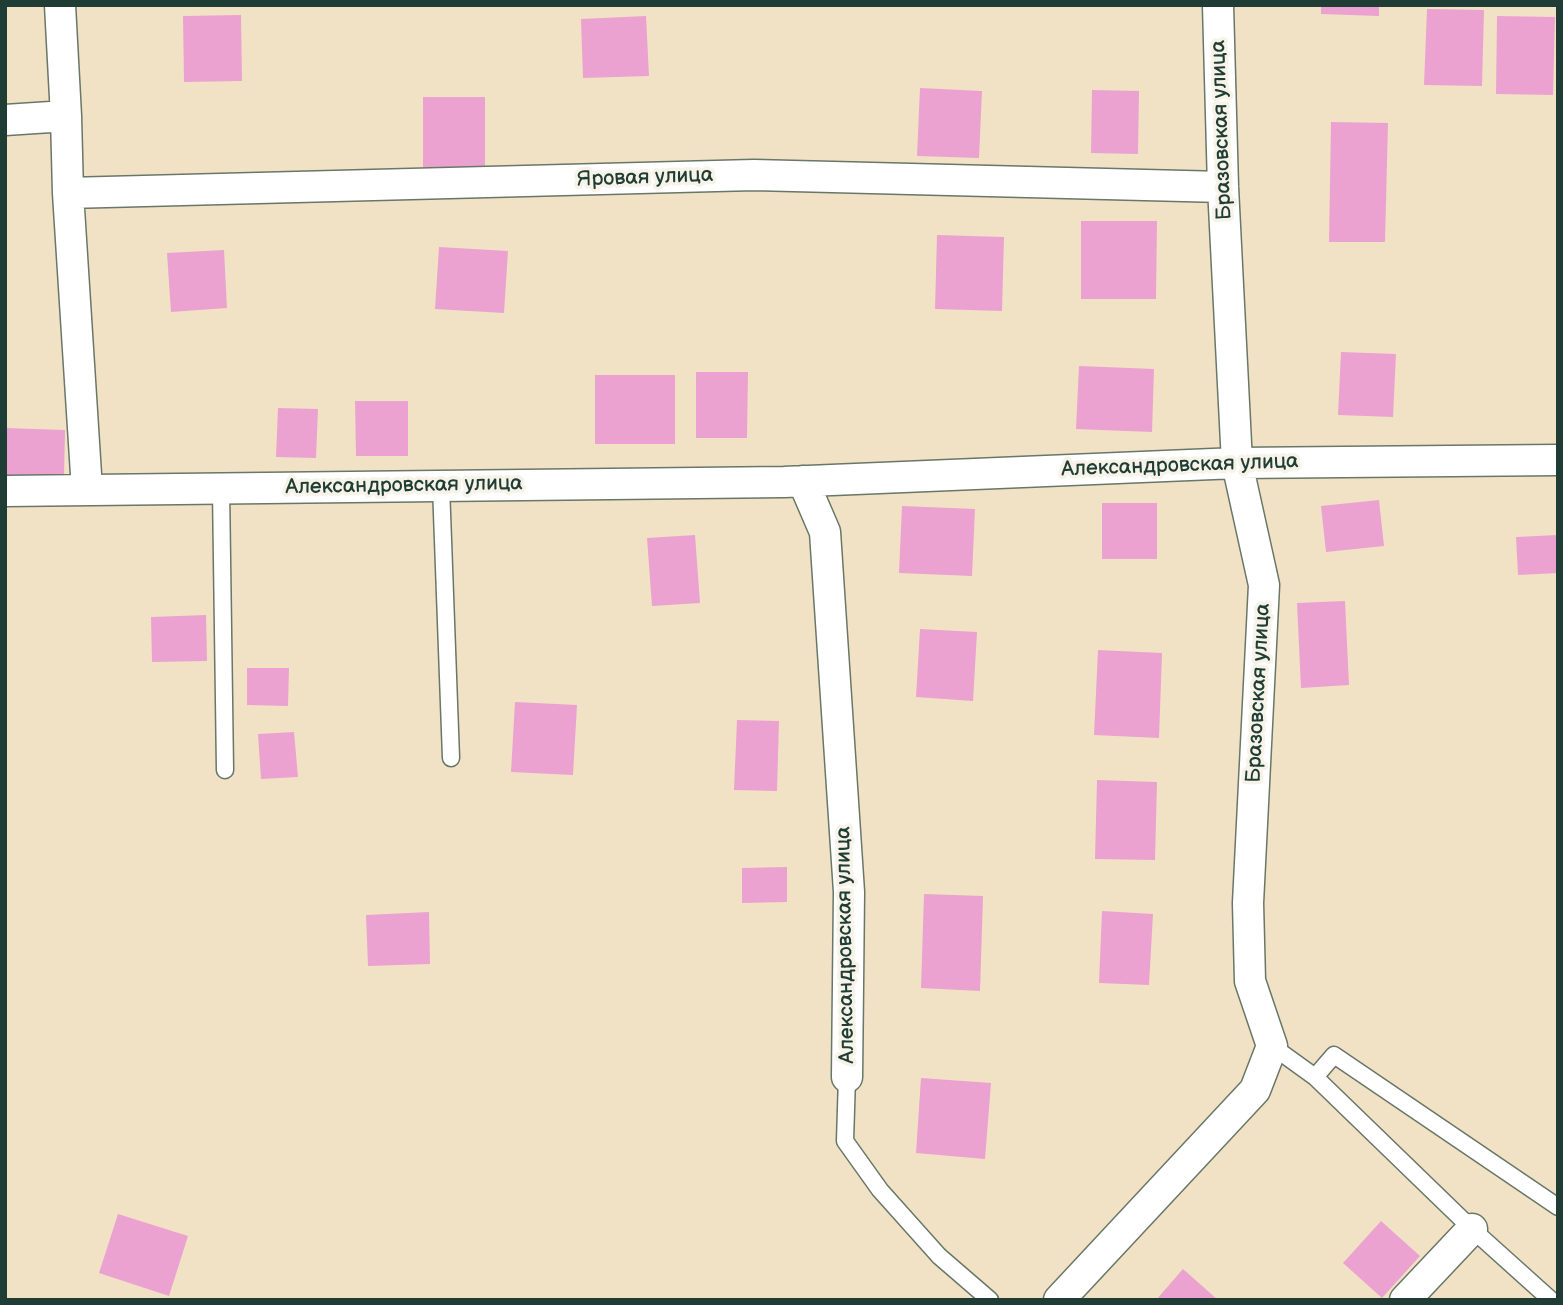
<!DOCTYPE html>
<html>
<head>
<meta charset="utf-8">
<style>
	body { margin:0 }
	#map { position:relative; width:1563px; height:1305px; overflow:hidden; background:#f1e2c5; font-family:"Balsamiq Sans",sans-serif }
	canvas { display:block }
	.frame { position:absolute; inset:0; border:7px solid #1f3d34; pointer-events:none }
</style>
</head>
<body>
<div id="map">
<canvas width="1563" height="1305"></canvas>
<div class="frame"></div>
</div>
<script>
const context = document.querySelector('canvas').getContext('2d');
context.lineJoin = 'round';
function fill(path, color) {
  context.fillStyle = color;
  context.fill(path, 'evenodd');
}
function poly(rows) {
  const path = new Path2D();
  for (const r of rows) {
    path.moveTo(r[0], r[1]);
    for (let i = 2; i < r.length; i += 2) path.lineTo(r[i], r[i + 1]);
  }
  return path;
}
function strokePath(path, color, width, dash) {
  context.strokeStyle = color;
  context.lineWidth = width;
  context.lineCap = dash ? 'butt' : 'round';
  context.setLineDash(dash || []);
  context.stroke(path);
}
function label(font, color, halo, rows, align = 'center') {
  context.font = font + ' "Balsamiq Sans",sans-serif';
  context.lineWidth = 7;
  context.setLineDash([]);
  context.textBaseline = 'middle';
  context.strokeStyle = halo;
  context.fillStyle = color;
  for (const [text, x, y, turn = 0] of rows) {
    context.save();
    context.translate(x, y);
    context.rotate((+turn || 0) * Math.PI / 180);
    context.textAlign = isNaN(turn) ? turn : align;
    if (halo) context.strokeText(text, 0, 0);
    context.fillText(text, 0, 0);
    context.restore();
  }
}
fill(poly([
	[1321,5,1379,5,1379,16,1321,14],
	[1427,9,1484,10,1482,86,1424,85],
	[241,15,242,81,184,82,183,16],
	[646,16,649,76,583,78,581,19],
	[1497,16,1555,17,1553,95,1496,94],
	[920,88,982,91,979,158,917,156],
	[1092,90,1139,91,1138,154,1091,153],
	[423,97,485,97,485,167,423,167],
	[1331,122,1388,123,1385,242,1329,242],
	[1081,221,1157,221,1156,299,1081,299],
	[937,235,1004,237,1002,311,935,309],
	[439,247,508,251,504,313,435,309],
	[224,250,227,308,171,312,167,253],
	[1341,352,1396,354,1393,417,1338,415],
	[1079,366,1154,369,1152,432,1076,429],
	[696,372,748,372,747,438,696,438],
	[595,375,675,375,675,444,595,444],
	[355,401,408,401,408,456,356,456],
	[278,408,318,409,316,458,276,457],
	[5,428,65,430,64,477,5,475],
	[1379,500,1384,546,1326,552,1321,506],
	[1102,503,1157,503,1157,559,1102,559],
	[902,506,975,509,972,576,899,573],
	[695,535,700,603,652,606,647,538],
	[1558,535,1558,573,1518,575,1516,537],
	[1345,601,1349,685,1301,688,1297,603],
	[206,615,207,661,152,662,151,617],
	[920,629,977,632,973,701,916,697],
	[1098,650,1162,653,1159,738,1094,735],
	[247,668,289,668,288,706,247,705],
	[515,702,577,705,573,775,511,772],
	[737,720,779,721,777,791,734,790],
	[294,732,298,777,261,779,258,734],
	[1097,780,1157,782,1155,860,1095,859],
	[787,867,787,902,742,903,742,868],
	[924,894,983,896,980,991,921,988],
	[1102,911,1153,914,1149,985,1099,983],
	[429,912,430,964,368,966,366,915],
	[921,1078,991,1083,985,1159,916,1153],
	[118,1214,188,1236,169,1296,99,1273],
	[1381,1221,1420,1256,1382,1298,1343,1263],
	[1183,1269,1218,1300,1156,1300]
]), '#eba2d0');
const lane = poly([
	[441,486,451,758],
	[221,489,225,770],
	[1272,1046,1315,1077,1472,1229,1551,1300],
	[847,1077,845,1141,880,1190,939,1256,990,1300],
	[1315,1077,1334,1055,1558,1207]
]);
const street = poly([
	[60,5,66,116,68,193,87,490],
	[5,120,66,116],
	[68,193,754,175,1223,187],
	[803,481,825,532,849,892,847,1077],
	[5,491,784,482,1237,463,1558,460],
	[1059,1300,1255,1090,1272,1046,1250,981,1248,903,1264,585,1237,463,1223,187,1218,5],
	[1405,1300,1472,1229]
]);
strokePath(lane, '#687767', 19);
strokePath(street, '#687767', 33);
strokePath(lane, '#fff', 16);
strokePath(street, '#fff', 30);
label('21px', '#1f3d34', '#f7f3e8', [
	["Бразовская улица",1222,130,-92],
	["Яровая улица",645,178,-2],
	["Александровская улица",1180,466,-2],
	["Александровская улица",404,486,-1],
	["Бразовская улица",1259,693,-87],
	["Александровская улица",846,945,-91]
]);
</script>
</body>
</html>
